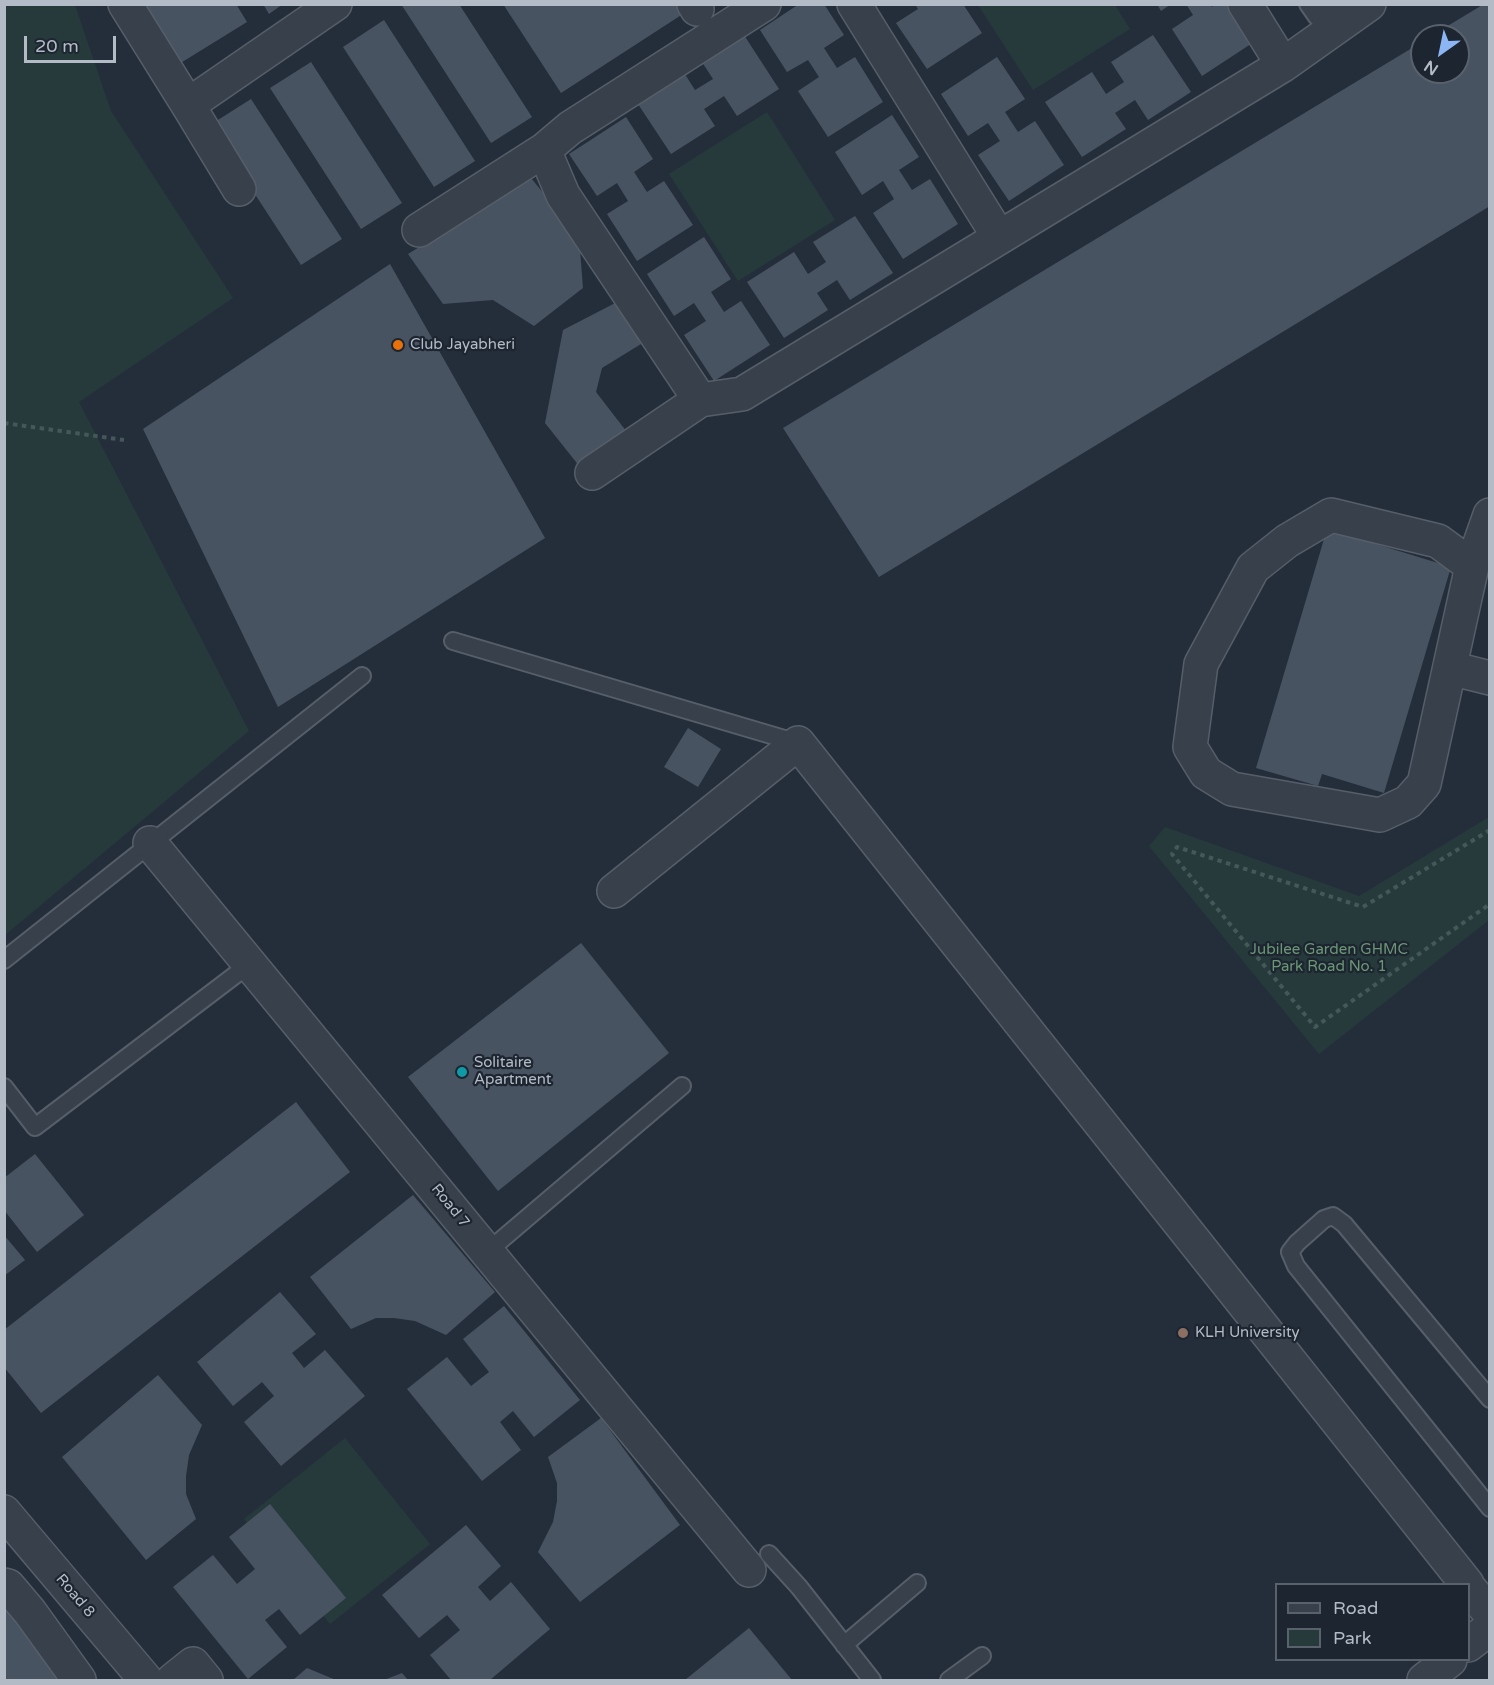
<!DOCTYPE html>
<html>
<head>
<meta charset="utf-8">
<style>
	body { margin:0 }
	#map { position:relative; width:1494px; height:1685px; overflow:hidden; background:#242e3b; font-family:"Varela Round",sans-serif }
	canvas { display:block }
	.frame { position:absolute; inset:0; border:6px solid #b3bbc7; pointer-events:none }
	.legend { position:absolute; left:1275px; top:1583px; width:195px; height:78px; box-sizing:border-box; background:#1d2530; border:2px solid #59616c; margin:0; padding:8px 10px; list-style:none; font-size:18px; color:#b3bbc7 }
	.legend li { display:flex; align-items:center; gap:12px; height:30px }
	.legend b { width:30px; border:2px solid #59616c }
	.north { position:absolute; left:1410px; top:24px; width:60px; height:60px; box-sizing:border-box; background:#1d2530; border:2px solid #59616c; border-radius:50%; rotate:213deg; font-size:16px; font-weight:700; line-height:24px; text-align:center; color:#b3bbc7 }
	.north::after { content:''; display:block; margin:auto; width:21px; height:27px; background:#8cb5f3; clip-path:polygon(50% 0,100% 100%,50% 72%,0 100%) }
	.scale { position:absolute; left:24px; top:36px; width:92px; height:27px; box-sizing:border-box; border:3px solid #b3bbc7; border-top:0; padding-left:8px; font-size:18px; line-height:21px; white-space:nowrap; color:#b3bbc7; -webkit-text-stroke:4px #1d2530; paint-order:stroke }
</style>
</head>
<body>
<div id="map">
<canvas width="1494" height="1685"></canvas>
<div class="frame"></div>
<ul class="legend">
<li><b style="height:8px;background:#38404c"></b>Road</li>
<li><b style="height:16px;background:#263a3c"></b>Park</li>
</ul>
<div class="north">N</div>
<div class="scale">20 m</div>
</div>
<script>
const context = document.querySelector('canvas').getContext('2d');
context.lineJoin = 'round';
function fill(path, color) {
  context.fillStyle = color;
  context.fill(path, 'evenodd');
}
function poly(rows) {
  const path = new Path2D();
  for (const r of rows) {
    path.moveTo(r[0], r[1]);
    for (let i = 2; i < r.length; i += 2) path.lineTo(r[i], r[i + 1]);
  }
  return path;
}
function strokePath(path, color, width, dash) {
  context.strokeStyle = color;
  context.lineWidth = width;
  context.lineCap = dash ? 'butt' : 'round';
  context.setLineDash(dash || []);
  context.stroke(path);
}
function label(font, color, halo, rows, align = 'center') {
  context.font = font + ' "Varela Round",sans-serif';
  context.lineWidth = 4.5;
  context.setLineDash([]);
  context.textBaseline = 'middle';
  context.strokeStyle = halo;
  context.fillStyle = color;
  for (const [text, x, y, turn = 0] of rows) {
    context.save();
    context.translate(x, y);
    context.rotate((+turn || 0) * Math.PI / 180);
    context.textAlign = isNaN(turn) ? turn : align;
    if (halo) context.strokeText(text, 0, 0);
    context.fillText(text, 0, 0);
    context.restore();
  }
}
fill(poly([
	[5,4,75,5,111,111,233,298,79,402,249,731,5,935],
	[978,5,1115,5,1130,29,1033,90],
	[767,112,835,220,738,281,669,174],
	[1489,817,1489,920,1319,1054,1149,846,1165,827,1359,896],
	[345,1438,430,1544,330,1624,244,1519]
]), '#263a3c');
fill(poly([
	[141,4,236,4,247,22,179,64],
	[263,4,283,4,269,14],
	[401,4,459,4,532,117,491,143],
	[503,4,681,4,686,12,561,93],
	[799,4,824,4,844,35,824,48,837,68,855,57,883,102,828,137,798,91,819,77,808,60,787,72,760,30],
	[915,4,963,4,982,33,927,69,896,23,918,9],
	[1157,4,1171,4,1161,11],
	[1186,4,1210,4,1212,7,1215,4,1234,4,1257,40,1202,76,1172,29,1193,15],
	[1484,4,1490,4,1490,206,879,577,783,428,1422,42,1422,72,1458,72,1458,36,1431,36],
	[384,20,475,161,434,187,343,47],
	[742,32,779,89,737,116,724,96,704,109,715,126,671,154,634,98,681,68,695,90,713,79,700,59],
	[1153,35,1191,92,1148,120,1135,100,1115,113,1126,129,1082,157,1045,102,1092,72,1106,94,1124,82,1111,62],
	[997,57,1025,99,1005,112,1018,132,1035,121,1064,165,1009,201,978,155,1000,141,988,123,968,136,941,94],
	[311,62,402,203,361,229,270,88],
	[251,99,342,239,301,265,210,125],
	[892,115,919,157,899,170,912,190,930,179,958,224,903,259,873,213,894,199,883,181,862,195,835,152],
	[626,117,653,159,634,172,647,192,664,181,693,225,637,261,607,214,628,201,617,183,597,196,569,154],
	[531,178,579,237,583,288,534,326,493,300,443,304,408,254],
	[855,216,893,273,850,300,837,280,817,293,828,310,784,338,747,282,794,252,808,274,826,262,813,242],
	[704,237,731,279,711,292,724,312,741,301,770,345,714,381,684,335,706,321,694,303,674,316,647,274],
	[390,264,545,538,278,707,143,429],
	[621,300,641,344,602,368,596,392,630,436,580,467,545,423,563,330],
	[1327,529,1451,567,1384,793,1322,774,1318,786,1256,768],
	[688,728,721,749,698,787,664,767],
	[581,943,669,1053,498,1191,408,1077],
	[296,1102,350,1172,41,1413,4,1367,4,1330],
	[35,1154,84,1215,37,1252,4,1210,4,1178],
	[413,1195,495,1292,446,1335,415,1321,394,1318,376,1318,351,1329,310,1277],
	[4,1235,25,1260,4,1276],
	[280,1292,316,1334,292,1353,304,1368,325,1350,365,1396,281,1466,244,1422,274,1396,262,1382,233,1406,197,1362],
	[504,1306,580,1400,534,1437,513,1411,500,1422,521,1450,482,1481,407,1389,447,1357,471,1386,489,1372,463,1339],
	[158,1375,202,1425,189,1455,186,1476,186,1494,196,1519,146,1560,62,1457],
	[601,1418,680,1525,580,1602,538,1552,553,1522,557,1501,557,1483,548,1457],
	[270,1504,346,1598,300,1635,279,1609,265,1620,287,1647,248,1679,173,1587,213,1555,237,1584,255,1569,229,1537],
	[466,1525,501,1566,478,1587,490,1601,511,1582,550,1629,490,1680,451,1680,430,1655,460,1630,447,1615,419,1638,382,1595],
	[11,1603,70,1680,4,1680,4,1608],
	[749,1628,792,1680,685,1680],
	[307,1668,336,1680,293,1680],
	[402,1673,408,1680,384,1680]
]), '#485362');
const service = poly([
	[1308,4,1317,17,1333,4],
	[453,641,798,743],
	[4,960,362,676],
	[4,1087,35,1127,251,963],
	[487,1252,682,1086],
	[1490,1399,1344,1224,1333,1216,1324,1219,1297,1243,1290,1252,1296,1266,1490,1508],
	[769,1554,799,1587,872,1680],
	[844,1645,917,1583],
	[949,1680,982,1656]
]);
const minor = poly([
	[125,4,188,105,335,4],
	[694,4,697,9],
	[764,4,570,128,544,150,563,195,700,400,742,394,1283,65,1369,4],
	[854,4,999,237],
	[1245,4,1283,65],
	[188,105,239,189],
	[419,230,544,150],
	[592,473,700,400],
	[1472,566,1438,541,1331,515,1287,541,1253,568,1201,664,1190,747,1206,773,1232,789,1380,815,1408,802,1424,784,1472,566,1490,515],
	[1450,668,1490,678],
	[150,843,749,1570],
	[614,891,798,743,1467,1584],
	[4,1512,146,1680],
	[4,1585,8,1586,30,1612,79,1680],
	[1468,1587,1490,1613],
	[1468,1645,1490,1628],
	[173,1680,193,1664,206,1680],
	[1424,1680,1450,1660]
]);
strokePath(service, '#565e69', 20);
strokePath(minor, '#565e69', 36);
strokePath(poly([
	[4,423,124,440],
	[1490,830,1363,907,1177,847,1172,854,1315,1027,1490,904]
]), '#445759', 4, [4.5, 4.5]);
strokePath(service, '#38404c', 16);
strokePath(minor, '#38404c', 33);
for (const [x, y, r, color] of [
	[398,345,6,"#e8710a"],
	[462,1072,6,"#0f9aa8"],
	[1183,1333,6,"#8d6e63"]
]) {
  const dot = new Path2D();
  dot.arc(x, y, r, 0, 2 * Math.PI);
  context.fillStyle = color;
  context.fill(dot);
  strokePath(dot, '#1d2530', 2);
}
label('15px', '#b3bbc7', '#1d2530', [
	["Club Jayabheri",410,345],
	["Solitaire",474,1063],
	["Apartment",474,1080],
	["KLH University",1195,1333]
], 'left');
label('15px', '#6b9775', '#1d2530', [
	["Jubilee Garden GHMC",1329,950],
	["Park Road No. 1",1329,967]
]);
label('15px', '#b3bbc7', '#1d2530', [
	["Road 7",450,1206,51],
	["Road 8",75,1596,50]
]);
</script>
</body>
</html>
